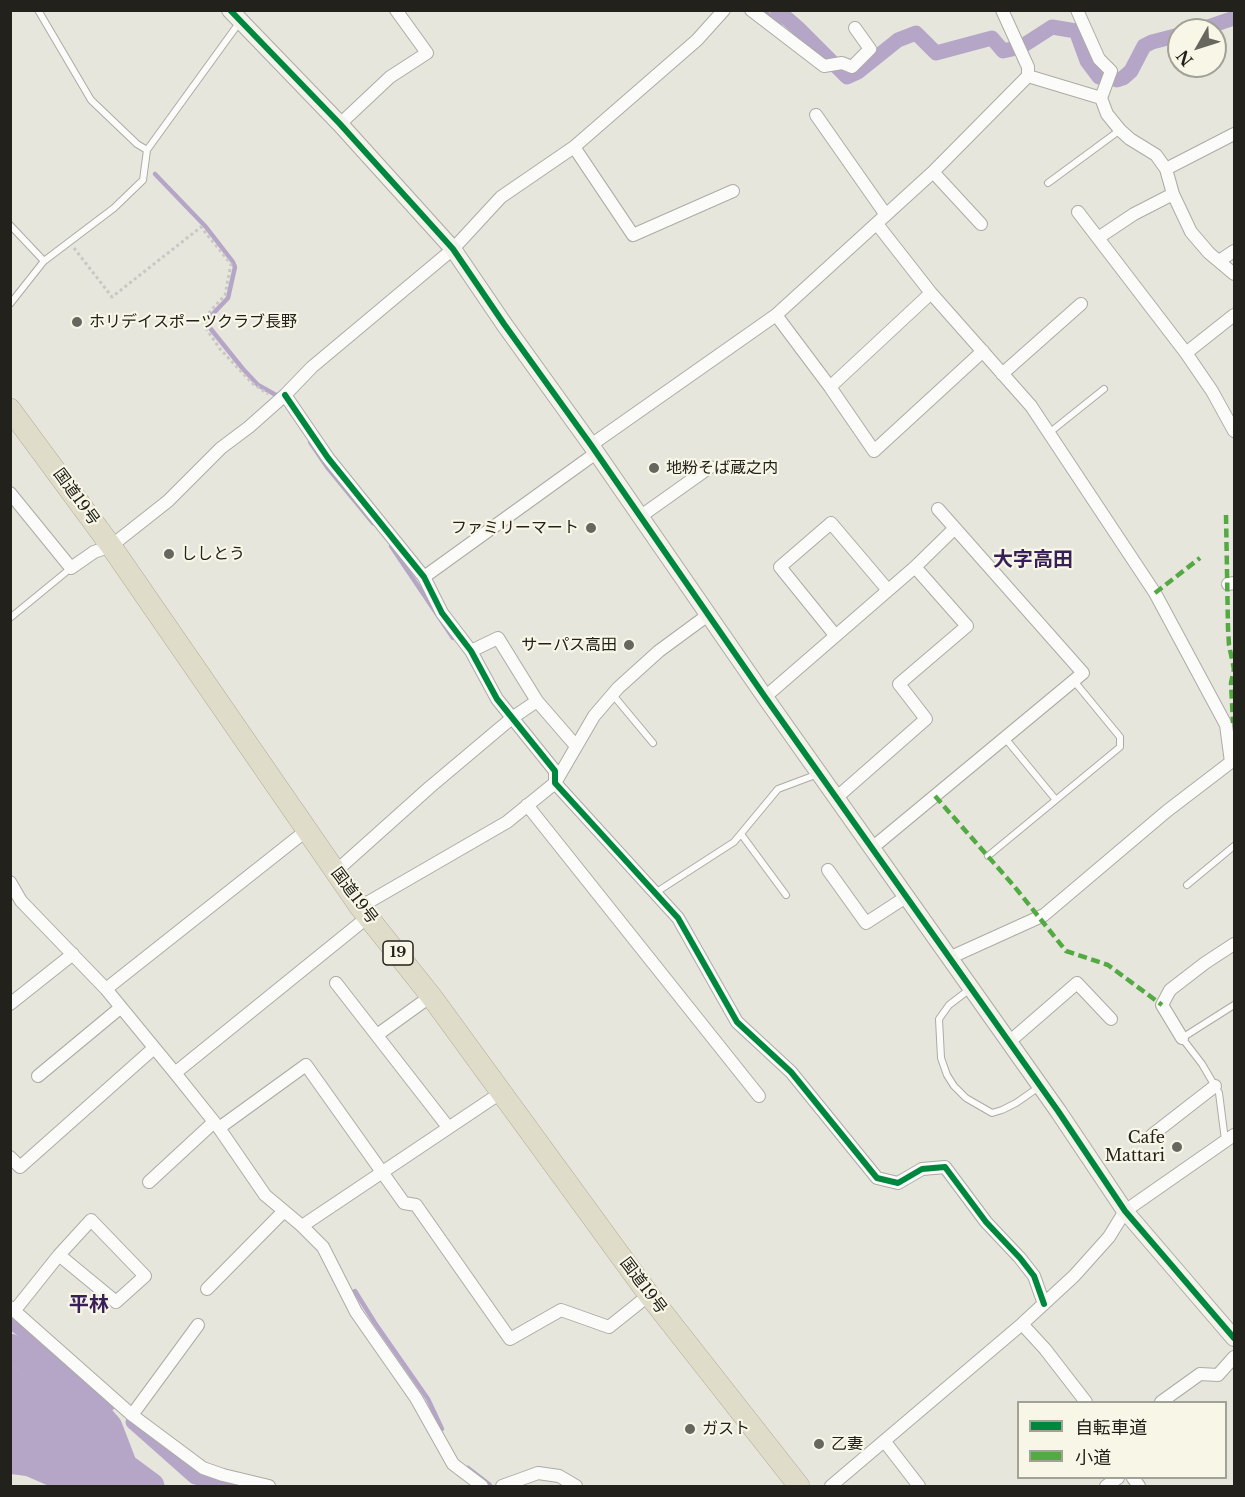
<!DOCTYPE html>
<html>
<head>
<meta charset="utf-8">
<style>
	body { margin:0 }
	#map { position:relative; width:1245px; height:1497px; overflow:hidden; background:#e7e6dd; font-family:"Libre Baskerville","Noto Sans JP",serif }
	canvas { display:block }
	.frame { position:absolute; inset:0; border:12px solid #22211b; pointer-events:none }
	.legend { position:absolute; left:1017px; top:1401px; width:210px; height:78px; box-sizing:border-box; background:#f8f6e6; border:2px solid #a2a195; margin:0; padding:8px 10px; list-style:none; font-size:18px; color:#22211b }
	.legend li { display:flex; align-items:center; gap:12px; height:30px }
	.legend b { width:30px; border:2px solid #a2a195 }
	.north { position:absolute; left:1167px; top:18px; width:60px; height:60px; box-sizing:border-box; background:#f8f6e6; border:2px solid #a2a195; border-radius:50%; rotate:231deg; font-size:16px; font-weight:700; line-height:24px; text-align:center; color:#22211b }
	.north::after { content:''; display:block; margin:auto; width:21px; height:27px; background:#67665f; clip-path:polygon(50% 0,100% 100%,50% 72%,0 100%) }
</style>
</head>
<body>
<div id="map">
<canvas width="1245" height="1497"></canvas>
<div class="frame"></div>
<ul class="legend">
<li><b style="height:8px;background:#00873e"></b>自転車道</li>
<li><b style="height:8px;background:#53aa43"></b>小道</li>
</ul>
<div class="north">N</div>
</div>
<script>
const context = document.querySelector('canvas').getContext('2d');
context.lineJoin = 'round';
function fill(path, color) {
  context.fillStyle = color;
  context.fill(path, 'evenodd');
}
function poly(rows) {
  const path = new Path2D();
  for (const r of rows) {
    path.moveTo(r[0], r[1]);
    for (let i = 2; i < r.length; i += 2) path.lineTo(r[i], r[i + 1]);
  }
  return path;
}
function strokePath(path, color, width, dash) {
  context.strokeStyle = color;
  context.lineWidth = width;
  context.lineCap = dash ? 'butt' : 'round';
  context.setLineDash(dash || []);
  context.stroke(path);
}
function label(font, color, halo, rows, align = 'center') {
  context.font = font + ' "Libre Baskerville","Noto Sans JP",serif';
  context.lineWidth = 4.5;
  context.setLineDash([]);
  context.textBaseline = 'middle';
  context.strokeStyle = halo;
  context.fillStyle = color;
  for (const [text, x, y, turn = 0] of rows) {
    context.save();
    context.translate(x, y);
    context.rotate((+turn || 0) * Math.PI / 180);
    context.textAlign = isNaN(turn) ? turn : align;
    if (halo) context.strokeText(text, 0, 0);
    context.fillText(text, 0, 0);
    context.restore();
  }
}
fill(poly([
	[10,1364,110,1440,119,1456,120,1468,141,1486,49,1486,26,1476,11,1474]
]), '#b5a6c8');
strokePath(poly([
	[763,10,780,25],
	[818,54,842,72],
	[155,174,206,227,233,262,235,267,228,298,209,318,210,328,243,369,258,385,276,395],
	[310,442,327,467,373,523],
	[391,546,453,638],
	[355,1291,375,1323,428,1399,442,1429],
	[468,1468,490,1485]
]), '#b5a6c8', 4.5);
strokePath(poly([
	[777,10,799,29,847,77,858,72,898,40,916,33,936,53,992,38,1003,51,1012,49],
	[1199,30,1234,18],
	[1024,45,1052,27,1076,31,1087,61,1099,77],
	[1117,80,1123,78,1131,71,1144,46,1152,42,1179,35],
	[10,1320,110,1403],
	[133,1422,195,1477,237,1486]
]), '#b5a6c8', 15);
strokePath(poly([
	[10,1347,102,1419,109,1427,124,1466,151,1486]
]), '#b5a6c8', 27);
const lane = poly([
	[38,10,91,100,137,144,147,150,239,23],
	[1048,183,1120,130],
	[10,225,44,261],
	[10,304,44,261,114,208,143,180,147,150],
	[1049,433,1104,389],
	[10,618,71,568],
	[613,695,653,743],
	[1005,738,1056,800],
	[741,834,786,895],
	[988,856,1120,747,1120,737,1074,681],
	[1187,885,1234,846],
	[655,893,734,842,778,789,818,774],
	[970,989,949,1005,939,1019,941,1058,947,1075,954,1086,966,1098,992,1113,1002,1110,1016,1103,1039,1087],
	[1225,1140,1219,1093,1202,1064,1182,1038,1234,1005]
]);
const street = poly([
	[751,10,824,66,842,63,852,67,870,49,855,28],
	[1028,76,1101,98,1111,71,1099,59,1077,10],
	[1101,98,1107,114,1120,130,1130,139,1156,155,1166,169,1173,194,1191,232,1209,253,1234,274],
	[816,115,886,215],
	[340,124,390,77,427,53,396,10],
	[574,147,633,235,733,191],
	[1166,169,1234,134],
	[933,172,981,224],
	[1078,212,1186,353,1212,391,1234,431],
	[877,224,931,293,1031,406,1155,593,1226,725,1231,762,1167,811,1044,915,949,958],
	[1098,238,1134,214,1173,194],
	[1219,261,1234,251],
	[776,315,830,387,874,451,983,351],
	[1186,353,1234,315],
	[1002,374,1081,304],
	[830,387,931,293],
	[285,395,328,458,424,577,442,613,471,651,497,699,555,771,555,783,678,918,737,1022,791,1072,877,1178,898,1183,922,1169,945,1167,986,1222,1020,1258,1034,1276,1044,1304],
	[591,445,776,315,933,172,1028,76,1028,67,1002,10],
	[10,493,71,568,94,552,111,546,168,501,221,448,249,427,285,395,312,367,453,249,501,197,574,147,697,40,724,10],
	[641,516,710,467],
	[424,577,596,453],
	[1228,584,1234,583],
	[835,635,780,567,831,523,887,589],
	[471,651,498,638,537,701,576,746],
	[765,697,915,567,954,529],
	[836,798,926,719,899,684,967,626,915,567],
	[527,805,759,1096],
	[872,848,1083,673,938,509],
	[828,870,866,923,906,897],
	[335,872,430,787,512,718,537,701],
	[10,882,21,901,106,989,175,1073,219,1128,265,1195,302,1226,323,1247,356,1312,416,1398,453,1464,482,1486],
	[360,907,507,822,555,783,594,716,618,688,659,651,708,615],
	[336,983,448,1127],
	[106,989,307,830],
	[10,1004,73,954],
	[377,1035,431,996],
	[1182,1038,1162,1005,1170,990,1205,963,1234,944],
	[1009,1042,1077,983,1111,1019],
	[175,1073,369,916],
	[38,1076,120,1008],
	[219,1128,306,1065,404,1203,416,1205,510,1339,561,1310,609,1327,649,1295],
	[1152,1135,1215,1086],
	[10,1157,20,1167,154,1048],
	[149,1182,214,1122],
	[302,1226,502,1092],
	[207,1289,283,1212],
	[10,1307,132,1415,203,1468,223,1475,269,1486],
	[15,1310,59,1255,91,1220,145,1276,116,1302,59,1255],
	[1022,1324,1045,1349,1086,1402],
	[1161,1402,1200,1374,1218,1375,1234,1357],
	[132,1415,198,1325],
	[885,1442,919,1486],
	[1133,1478,1139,1486],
	[502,1486,538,1473,559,1476,576,1486],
	[831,1486,1022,1324,1074,1276,1109,1237,1125,1211,1234,1135],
	[1106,1486,1118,1478]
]);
const secondary = poly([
	[230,10,340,124,453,249,504,324,591,445,765,697,1058,1111,1125,1211,1234,1338]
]);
const highway = poly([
	[10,409,111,546,360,907,431,996,649,1295,799,1486]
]);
strokePath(lane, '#acaba4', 8);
strokePath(street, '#acaba4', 14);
strokePath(secondary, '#acaba4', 18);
strokePath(highway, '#aca892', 22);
strokePath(poly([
	[74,248,112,297,201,227,231,264,225,295,207,315,207,330,220,349,252,383,268,394]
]), '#c7c7c4', 3, [3, 3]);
strokePath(lane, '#fbfbfa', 6);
strokePath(street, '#fbfbfa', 12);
strokePath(secondary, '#f3f2eb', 16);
strokePath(highway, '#dfddca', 21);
strokePath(poly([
	[1226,515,1228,628,1229,645,1234,669,1231,683,1233,723],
	[1155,593,1200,558],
	[935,796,1014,886,1066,951,1108,965,1162,1005]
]), '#53aa43', 4.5, [9, 4.5]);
strokePath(poly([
	[230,10,340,124,453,249,504,324,591,445,765,697,1058,1111,1125,1211,1234,1338],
	[285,395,328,458,424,577,442,613,471,651,497,699,555,771,555,783,678,918,737,1022,791,1072,877,1178,898,1183,922,1169,945,1167,986,1222,1020,1258,1034,1276,1044,1304]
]), '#00873e', 6);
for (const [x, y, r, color] of [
	[77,322,6,"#67665f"],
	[654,468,6,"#67665f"],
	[591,528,6,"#67665f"],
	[169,554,6,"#67665f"],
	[629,645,6,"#67665f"],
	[1177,1147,6,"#67665f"],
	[690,1429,6,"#67665f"],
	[819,1444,6,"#67665f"]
]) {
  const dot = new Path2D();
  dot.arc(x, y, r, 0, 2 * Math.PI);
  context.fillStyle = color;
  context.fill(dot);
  strokePath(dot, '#f8f6e6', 2);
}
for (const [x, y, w] of [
	[398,953,30]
]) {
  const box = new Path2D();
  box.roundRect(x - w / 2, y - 12, w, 24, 4.5);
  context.fillStyle = '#f8f6e6';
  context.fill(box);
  strokePath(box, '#22211b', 1.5);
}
label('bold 15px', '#22211b', null, [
	["19",398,953]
]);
label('16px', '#22211b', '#f8f6e6', [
	["ホリデイスポーツクラブ長野",89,322],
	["地粉そば蔵之内",666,468],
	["ファミリーマート",579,528,"right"],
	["ししとう",181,554],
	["サーパス高田",617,645,"right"],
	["Cafe",1165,1138,"right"],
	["Mattari",1165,1156,"right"],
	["ガスト",702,1429],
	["乙妻",831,1444]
], 'left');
label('16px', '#22211b', '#f8f6e6', [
	["国道19号",76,497,54],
	["国道19号",354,896,53],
	["国道19号",643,1286,53]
]);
label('bold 20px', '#391f58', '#f8f6e6', [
	["大字高田",1033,560],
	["平林",89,1305]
]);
</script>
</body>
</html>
